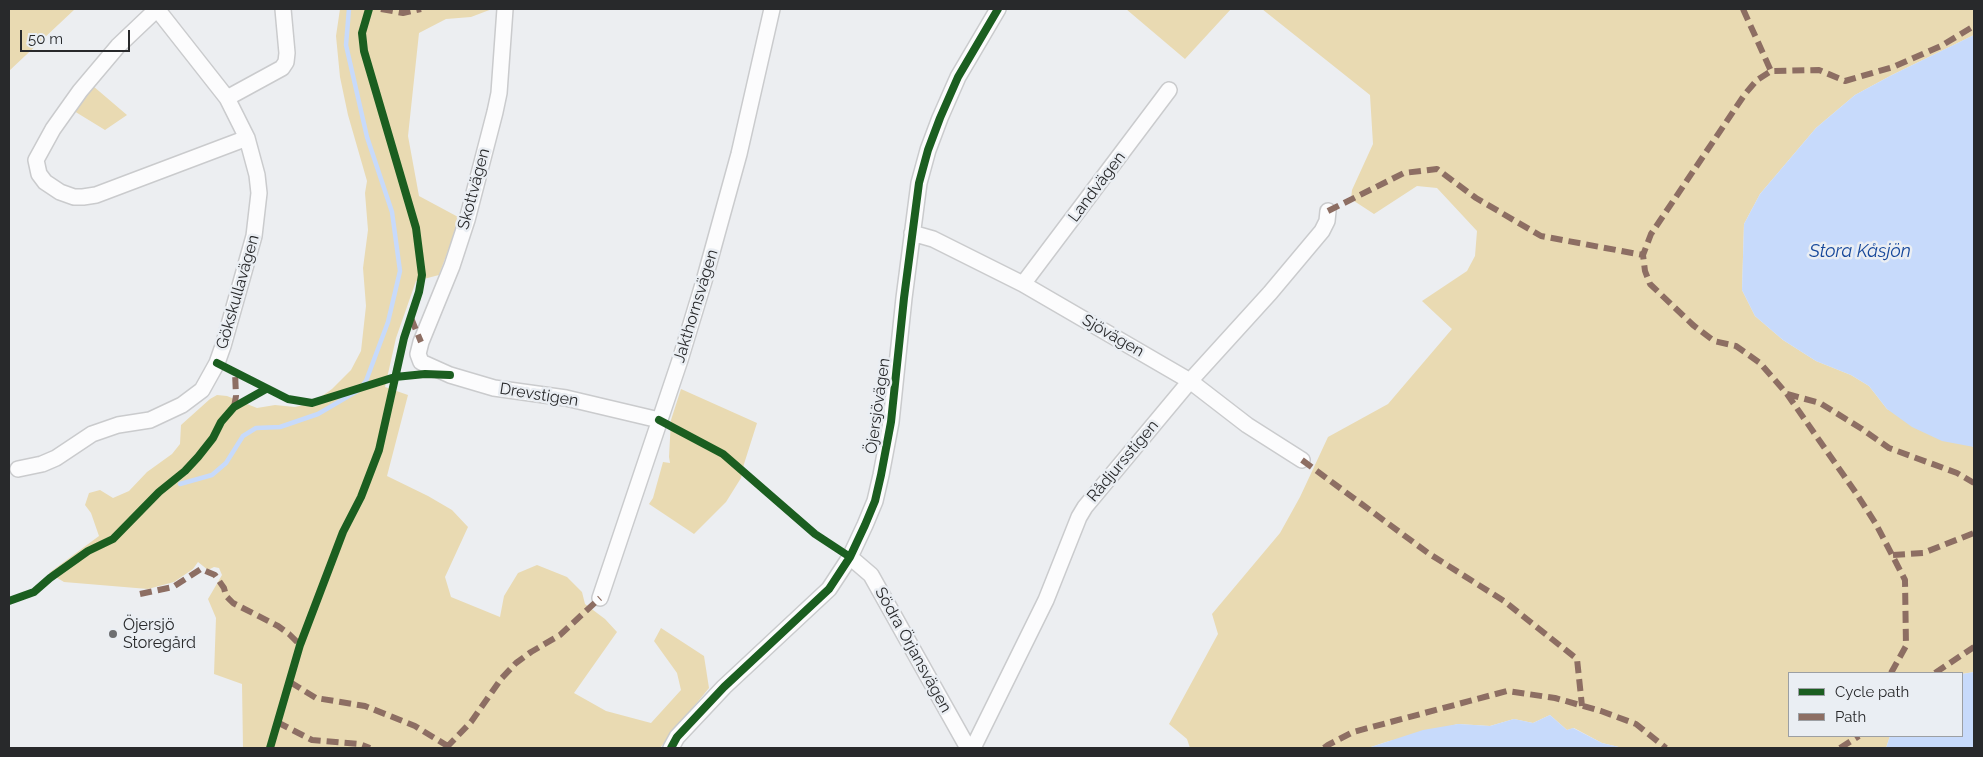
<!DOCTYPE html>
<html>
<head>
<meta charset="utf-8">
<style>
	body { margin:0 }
	#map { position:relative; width:1983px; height:757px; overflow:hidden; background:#eceef1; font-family:Raleway,sans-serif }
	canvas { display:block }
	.frame { position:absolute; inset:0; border:10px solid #28292b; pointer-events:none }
	.legend { position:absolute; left:1788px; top:672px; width:175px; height:65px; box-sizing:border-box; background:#eaeef3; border:1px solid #9c9fa3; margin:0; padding:6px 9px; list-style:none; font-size:15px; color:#28292b }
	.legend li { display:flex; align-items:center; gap:10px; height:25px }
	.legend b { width:25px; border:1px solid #9c9fa3 }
	.scale { position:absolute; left:20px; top:30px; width:110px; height:22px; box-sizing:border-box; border:2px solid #28292b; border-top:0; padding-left:6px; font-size:15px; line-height:18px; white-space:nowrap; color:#28292b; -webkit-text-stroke:4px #eaeef3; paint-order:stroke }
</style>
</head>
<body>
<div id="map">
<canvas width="1983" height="757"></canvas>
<div class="frame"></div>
<ul class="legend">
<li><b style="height:6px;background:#1b5e20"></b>Cycle path</li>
<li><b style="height:6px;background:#8d6e63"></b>Path</li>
</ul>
<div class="scale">50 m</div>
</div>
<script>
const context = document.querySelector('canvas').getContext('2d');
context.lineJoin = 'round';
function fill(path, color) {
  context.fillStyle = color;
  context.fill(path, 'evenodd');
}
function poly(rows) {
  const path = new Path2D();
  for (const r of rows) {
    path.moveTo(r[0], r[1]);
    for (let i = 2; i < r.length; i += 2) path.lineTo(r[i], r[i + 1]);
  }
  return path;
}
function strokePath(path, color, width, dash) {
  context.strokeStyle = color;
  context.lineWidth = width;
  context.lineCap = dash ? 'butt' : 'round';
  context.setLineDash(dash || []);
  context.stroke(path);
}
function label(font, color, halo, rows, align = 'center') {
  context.font = font + ' Raleway,sans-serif';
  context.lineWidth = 5;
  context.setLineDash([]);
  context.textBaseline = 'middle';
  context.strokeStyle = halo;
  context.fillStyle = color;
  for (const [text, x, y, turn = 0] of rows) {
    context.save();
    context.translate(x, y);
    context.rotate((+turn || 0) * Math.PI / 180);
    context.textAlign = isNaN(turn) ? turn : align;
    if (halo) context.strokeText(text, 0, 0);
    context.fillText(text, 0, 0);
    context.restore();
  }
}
fill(poly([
	[9,9,75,9,9,71],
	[340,9,492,9,471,17,446,19,419,33,408,136,419,196,460,218,439,275,416,281,396,338,385,387,408,395,387,476,428,496,452,510,468,527,445,577,451,597,500,617,504,596,518,573,537,565,567,577,582,592,585,604,605,619,617,632,574,693,606,711,651,723,681,690,677,673,654,641,661,628,704,656,709,688,660,748,243,748,242,684,214,674,216,618,208,599,222,575,219,568,214,567,208,570,198,562,193,569,174,582,148,589,64,582,49,573,99,536,91,513,85,505,89,493,100,490,113,498,129,491,147,472,172,454,180,444,181,425,210,399,217,395,227,396,257,408,275,405,295,407,312,403,332,389,351,370,361,351,366,306,363,268,368,230,365,193,367,181,348,115,340,77,336,36],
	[1126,9,1231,9,1185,59],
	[1262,9,1974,9,1974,35,1892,75,1855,95,1816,128,1760,194,1744,224,1742,290,1755,316,1783,340,1816,361,1851,375,1869,386,1887,409,1974,447,1974,672,1962,674,1789,673,1789,736,1890,736,1886,748,1623,748,1602,743,1574,728,1567,730,1550,715,1533,723,1514,719,1490,726,1458,724,1386,742,1368,748,1190,748,1187,739,1169,724,1218,634,1212,614,1280,533,1300,497,1328,437,1388,404,1452,329,1422,301,1467,271,1475,256,1477,231,1437,188,1417,186,1374,214,1351,199,1352,190,1373,144,1370,95],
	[93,86,127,115,105,130,74,111],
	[681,389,757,423,744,464,741,478,726,502,694,534,649,504,653,498,663,462,670,463,669,457,671,420]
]), '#e9dab2');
fill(poly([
	[1974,35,1974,447,1942,441,1912,427,1887,409,1869,386,1851,375,1816,361,1783,340,1755,316,1742,290,1744,224,1760,194,1816,128,1855,95,1892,75],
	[1974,672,1974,748,1886,748,1890,736,1962,736,1962,674],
	[1550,715,1567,730,1573,728,1602,743,1623,748,1368,748,1423,730,1458,724,1490,726,1514,719,1533,723]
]), '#c7dafb');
strokePath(poly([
	[180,484,212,475,226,463,243,436,256,428,280,427,318,414,359,390,366,381,388,322,400,271,392,212,367,137,346,45,349,9]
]), '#c7dafb', 4.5);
const minor = poly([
	[157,9,118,46,80,91,53,129,36,160,39,174,45,182,60,192,74,197,83,197,96,195,247,138],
	[505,9,499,93,495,112,467,220,452,266,421,342,418,354,421,362,450,375,494,388,566,398,659,420],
	[227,98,282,68,286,62,287,53,283,9],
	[912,233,933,239,1023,284,1190,381,1247,425,1302,460],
	[1023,284,1169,90],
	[18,469,42,464,56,458,92,434,118,425,150,420,182,405,202,390,217,363,223,346,254,236,259,193,257,175,247,138,227,98,157,9],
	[850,557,871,575,968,748],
	[600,598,680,360,704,281,739,154,772,9],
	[671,748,677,737,724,687,829,589,850,557,865,525,875,501,881,475,891,422,904,298,919,183,928,150,940,118,958,77,998,9],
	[973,748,1046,600,1079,517,1085,507,1190,381,1270,293,1322,231,1327,221,1328,211]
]);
strokePath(minor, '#cacbcd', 18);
strokePath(minor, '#fcfcfd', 15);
strokePath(poly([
	[381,9,403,13,421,9],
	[1743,9,1771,71],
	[1328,211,1404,173,1437,169,1476,198,1541,236,1643,255],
	[411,318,421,342],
	[1787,394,1820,403,1862,429,1889,448,1957,473,1974,483],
	[234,407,236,396,235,372],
	[1302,460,1428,553,1504,601,1577,659,1582,706],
	[1893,555,1923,553,1974,533],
	[140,594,173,587,201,569,215,575,224,588,226,596,233,603,278,626,289,634,300,645],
	[1891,673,1906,646,1905,580,1876,524,1856,493,1787,394,1760,363,1736,346,1714,341,1693,325,1650,284,1645,271,1643,255,1651,234,1745,94,1757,80,1771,71,1819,70,1845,81,1893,67,1941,46,1974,26],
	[1935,673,1974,647],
	[290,682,316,698,365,706,415,726,451,748],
	[277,722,312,740,359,744,370,748],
	[446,748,471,722,501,679,516,663,531,652,560,635,600,598],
	[1324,748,1328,745,1353,732,1507,691,1555,698,1601,711,1636,724,1666,748],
	[1840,748,1859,736]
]), '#8d6e63', 6, [12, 6]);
strokePath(poly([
	[217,363,288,399,312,403,395,377,425,374,450,375],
	[659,420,723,454,815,534,850,557],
	[9,601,34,592,50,578,88,551,113,539,159,492,185,471,198,457,213,438,221,422,234,407,266,389],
	[270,748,300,645,343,532,361,497,379,450,404,338,419,292,422,275,416,228,364,51,362,33,369,9],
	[671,748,677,737,724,687,829,589,850,557,865,525,875,501,881,475,891,422,904,298,919,183,928,150,940,118,958,77,998,9]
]), '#1b5e20', 8);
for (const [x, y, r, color] of [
	[113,634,5,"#6d6e70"]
]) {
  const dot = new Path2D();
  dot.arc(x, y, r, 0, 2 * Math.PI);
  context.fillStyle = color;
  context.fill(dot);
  strokePath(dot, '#eaeef3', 2);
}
label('16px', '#28292b', '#eaeef3', [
	["Landvägen",1097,187,-53],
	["Skottvägen",474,189,-75],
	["Gökskullavägen",238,292,-74],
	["Jakthornsvägen",696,306,-73],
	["Sjövägen",1113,336,30],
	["Drevstigen",539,395,9],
	["Öjersjövägen",878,406,-82],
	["Rådjursstigen",1123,461,-50],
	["Södra Örjansvägen",913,650,61]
]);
label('16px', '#28292b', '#eaeef3', [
	["Öjersjö",123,625],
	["Storegård",123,643]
], 'left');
label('italic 18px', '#15479a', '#eaeef3', [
	["Stora Kåsjön",1860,252]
]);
</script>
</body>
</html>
